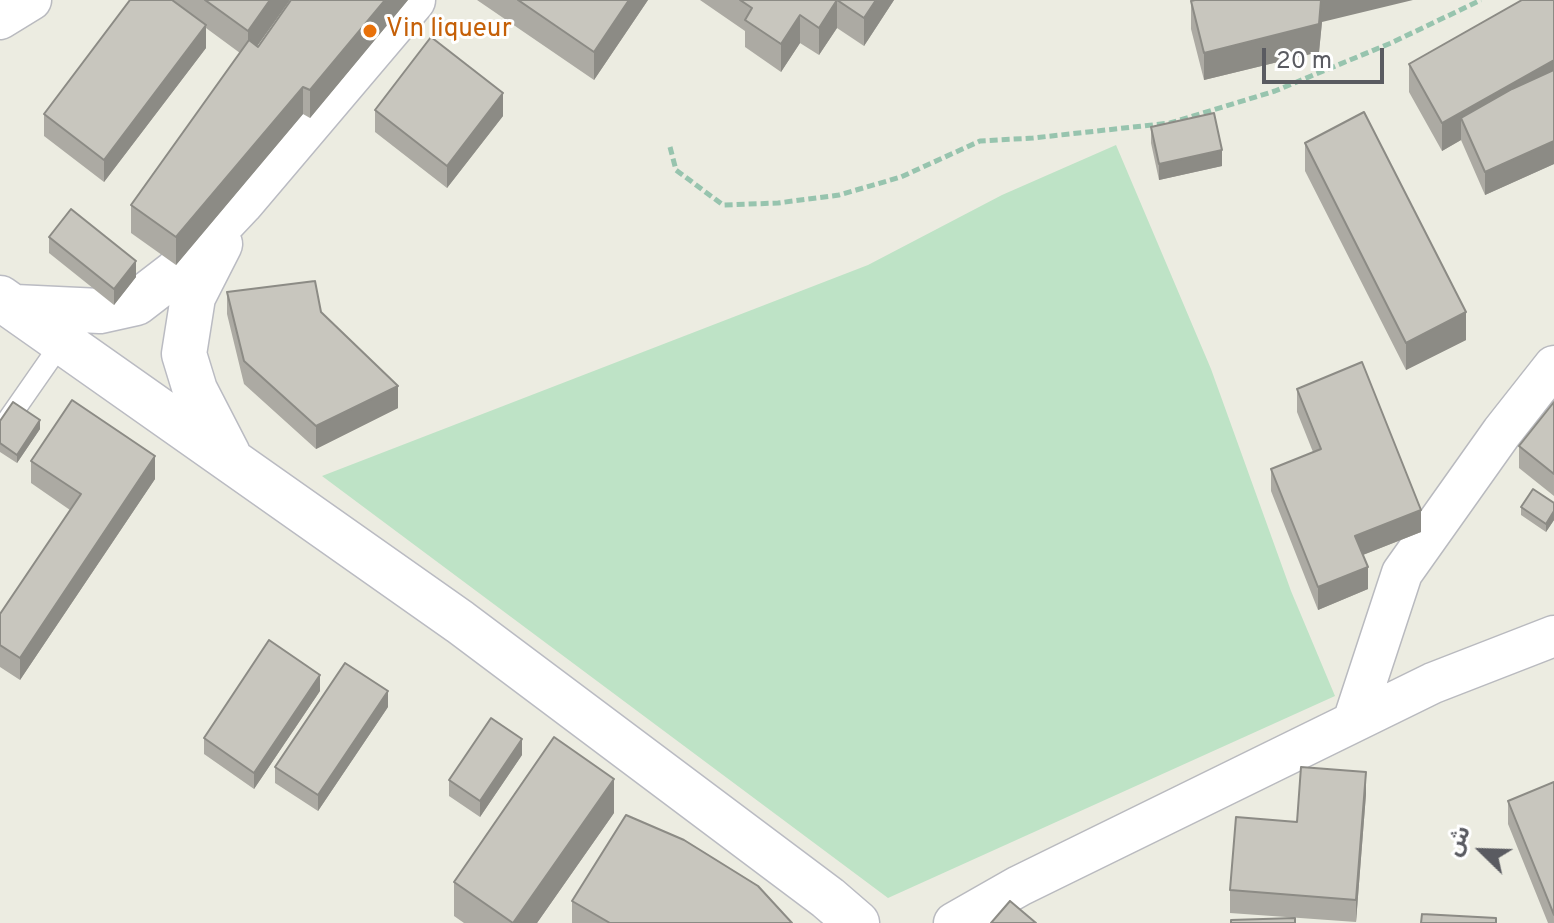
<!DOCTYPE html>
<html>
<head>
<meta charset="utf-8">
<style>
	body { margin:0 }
	#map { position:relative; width:1554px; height:923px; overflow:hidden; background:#ecece1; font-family:Overpass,"Noto Sans Arabic",sans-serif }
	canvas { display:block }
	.north { position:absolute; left:1442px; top:811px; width:80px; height:80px; -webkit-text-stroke:6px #fff; paint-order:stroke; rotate:293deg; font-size:22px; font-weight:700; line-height:32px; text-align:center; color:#5a5b61 }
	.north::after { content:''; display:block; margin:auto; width:28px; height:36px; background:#5a5b61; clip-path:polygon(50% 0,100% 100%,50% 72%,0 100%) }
	.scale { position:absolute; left:1262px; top:48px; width:122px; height:36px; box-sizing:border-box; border:4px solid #5a5b61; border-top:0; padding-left:10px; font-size:24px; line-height:28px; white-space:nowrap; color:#5a5b61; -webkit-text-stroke:6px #fff; paint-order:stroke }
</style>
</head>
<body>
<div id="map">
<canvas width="1554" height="923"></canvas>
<div class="north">ش</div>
<div class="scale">20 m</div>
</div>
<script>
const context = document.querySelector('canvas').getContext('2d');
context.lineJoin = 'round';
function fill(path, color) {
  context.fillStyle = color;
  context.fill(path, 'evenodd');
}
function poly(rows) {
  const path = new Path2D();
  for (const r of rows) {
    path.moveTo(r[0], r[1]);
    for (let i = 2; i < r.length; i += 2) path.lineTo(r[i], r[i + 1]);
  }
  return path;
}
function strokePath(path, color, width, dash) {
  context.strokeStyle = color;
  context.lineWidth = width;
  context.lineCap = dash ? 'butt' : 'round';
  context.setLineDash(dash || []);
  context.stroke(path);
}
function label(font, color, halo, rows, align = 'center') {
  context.font = font + ' Overpass,sans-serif';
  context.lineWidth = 6;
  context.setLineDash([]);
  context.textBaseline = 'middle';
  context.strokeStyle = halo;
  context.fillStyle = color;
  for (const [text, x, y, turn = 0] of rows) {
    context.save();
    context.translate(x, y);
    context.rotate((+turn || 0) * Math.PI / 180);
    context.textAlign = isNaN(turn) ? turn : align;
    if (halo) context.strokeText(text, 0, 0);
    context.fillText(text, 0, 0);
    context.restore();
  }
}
fill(poly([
	[1116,145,1211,369,1291,591,1335,696,888,898,322,476,868,265,1002,195]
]), '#bee3c6');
const lane = poly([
	[0,431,62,342]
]);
const street = poly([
	[0,19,31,0],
	[1353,722,1402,573,1502,432,1554,366],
	[954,923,1019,886,1433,683,1554,636]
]);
const secondary = poly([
	[220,244,193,297,184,354,195,390,228,454],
	[0,298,460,622,828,898,857,923],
	[15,307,100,311,136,303,175,273,241,203,413,0]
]);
strokePath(lane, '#b9babf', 23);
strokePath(street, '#b9babf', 43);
strokePath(secondary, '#babbc2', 47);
strokePath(poly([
	[670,147,676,170,723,205,778,203,839,195,901,177,980,141,1033,138,1170,123,1275,91,1391,43,1481,0]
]), '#97c4ae', 5, [8, 4]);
strokePath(lane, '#fff', 20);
strokePath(street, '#fff', 40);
strokePath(secondary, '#fff', 44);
fill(poly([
	[130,0,290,0,257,46,258,47,291,0,408,0,310,118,303,114,176,265,131,233,131,205,240,53,206,28,206,48,104,182,44,136,44,114],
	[477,0,648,0,594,80],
	[700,0,894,0,864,46,837,28,819,55,800,43,781,72,745,47,745,31],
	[1554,0,1554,164,1485,195,1461,140,1442,151,1409,92,1409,64],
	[1191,1,1322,22,1319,52,1204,80,1191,29],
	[375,110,503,116,447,188,375,132],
	[1151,127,1222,166,1159,180,1151,143],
	[1305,143,1466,340,1406,370,1305,171],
	[49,237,136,277,114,305,49,253],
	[227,292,321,312,398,408,316,449,244,384,227,314],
	[1297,389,1421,532,1363,555,1368,589,1318,610,1271,491,1271,469,1313,452,1297,412],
	[1554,402,1554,496,1519,468,1519,446],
	[0,421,40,429,17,463,0,452],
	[31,461,155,479,20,680,0,667,0,614,70,510,31,483],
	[1554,503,1554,520,1546,532,1521,515,1521,507],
	[320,691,254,789,204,754,204,738],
	[388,707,318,811,275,783,275,767],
	[522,755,480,817,449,796,449,780],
	[1554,782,1554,923,1548,923,1508,824,1508,801],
	[1366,794,1356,922,1230,913,1230,890,1297,822],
	[614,813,537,923,464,923,454,916,454,882],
	[572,901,792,923,572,923]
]), '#acaaa3');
fill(poly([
	[270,0,290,0,248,59,248,31],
	[385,0,408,0,310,118,310,90],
	[629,0,648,0,594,80,594,52],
	[837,0,837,28,819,55,819,28],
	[876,0,894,0,864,46,864,18],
	[1321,0,1413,0,1322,22,1319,52,1204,80,1204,53],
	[800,15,800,43,781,72,781,44],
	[206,25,206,48,104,182,104,160],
	[1554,60,1554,87,1461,118,1461,140,1442,151,1442,123],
	[303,87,303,114,176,265,176,237],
	[503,93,503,116,447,188,447,166],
	[1554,141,1554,164,1485,195,1485,172],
	[1222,150,1222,166,1159,180,1159,164],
	[136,261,136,277,114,305,114,289],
	[1466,312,1466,340,1406,370,1406,343],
	[398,386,398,408,316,449,316,426],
	[40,420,40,429,17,463,17,455],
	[155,456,155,479,20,680,20,658],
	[1421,510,1421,532,1355,558,1355,536],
	[1554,511,1554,520,1546,532,1546,524],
	[1368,567,1368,589,1318,610,1318,587],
	[320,675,320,691,254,789,254,773],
	[388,691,388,707,318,811,318,795],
	[522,739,522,755,480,817,480,801],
	[1366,772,1366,794,1356,922,1356,900],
	[614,779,614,813,537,923,513,923]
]), '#8c8b85');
const building = poly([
	[130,0,172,0,206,25,104,160,44,114,130,0],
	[205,0,270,0,248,31,205,0],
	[291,0,385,0,310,90,303,87,176,237,131,205,249,40,258,47,291,0],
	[518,0,629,0,594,52,518,0],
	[740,0,876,0,864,18,837,0,819,28,800,15,781,44,745,20,752,8,740,0],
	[1195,0,1321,0,1319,24,1204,53,1191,1,1195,0],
	[1522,0,1554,0,1554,60,1442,123,1409,64,1522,0],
	[431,37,503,93,447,166,375,110,431,37],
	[1554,70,1554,141,1485,172,1461,118,1512,89,1554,70],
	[1364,112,1466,312,1406,343,1305,143,1364,112],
	[1214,113,1222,150,1159,164,1151,127,1214,113],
	[71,209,136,261,114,289,49,237,71,209],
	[315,281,321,312,398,386,316,426,244,361,227,292,315,281],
	[1362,362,1421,510,1355,536,1368,567,1318,587,1271,469,1321,449,1297,389,1362,362],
	[72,400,155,456,20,658,0,645,0,614,81,494,31,461,72,400],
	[13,402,40,420,17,455,0,443,0,421,13,402],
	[1554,402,1554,474,1519,446,1554,402],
	[1533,489,1554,503,1554,511,1546,524,1521,507,1533,489],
	[269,640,320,675,254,773,204,738,269,640],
	[345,663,388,691,318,795,275,767,345,663],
	[491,718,522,739,480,801,449,780,491,718],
	[554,737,614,779,513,923,454,882,554,737],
	[1301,767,1366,772,1356,900,1230,890,1236,817,1297,822,1301,767],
	[1554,782,1554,915,1508,801,1554,782],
	[626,815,684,840,758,886,792,923,610,923,572,901,626,815],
	[1010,901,1036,923,991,923,1010,901],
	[1422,914,1496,918,1496,923,1421,923,1422,914],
	[1295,918,1295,923,1231,923,1231,920,1295,918]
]);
fill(building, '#c8c6be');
strokePath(building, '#8c8b85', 2);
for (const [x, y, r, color] of [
	[370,31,8,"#e8710a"]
]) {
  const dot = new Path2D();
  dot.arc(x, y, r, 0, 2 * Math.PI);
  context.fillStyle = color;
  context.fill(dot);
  strokePath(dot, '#fff', 3);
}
label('26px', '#c56008', '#fff', [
	["Vin liqueur",386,31]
], 'left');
</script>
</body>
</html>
